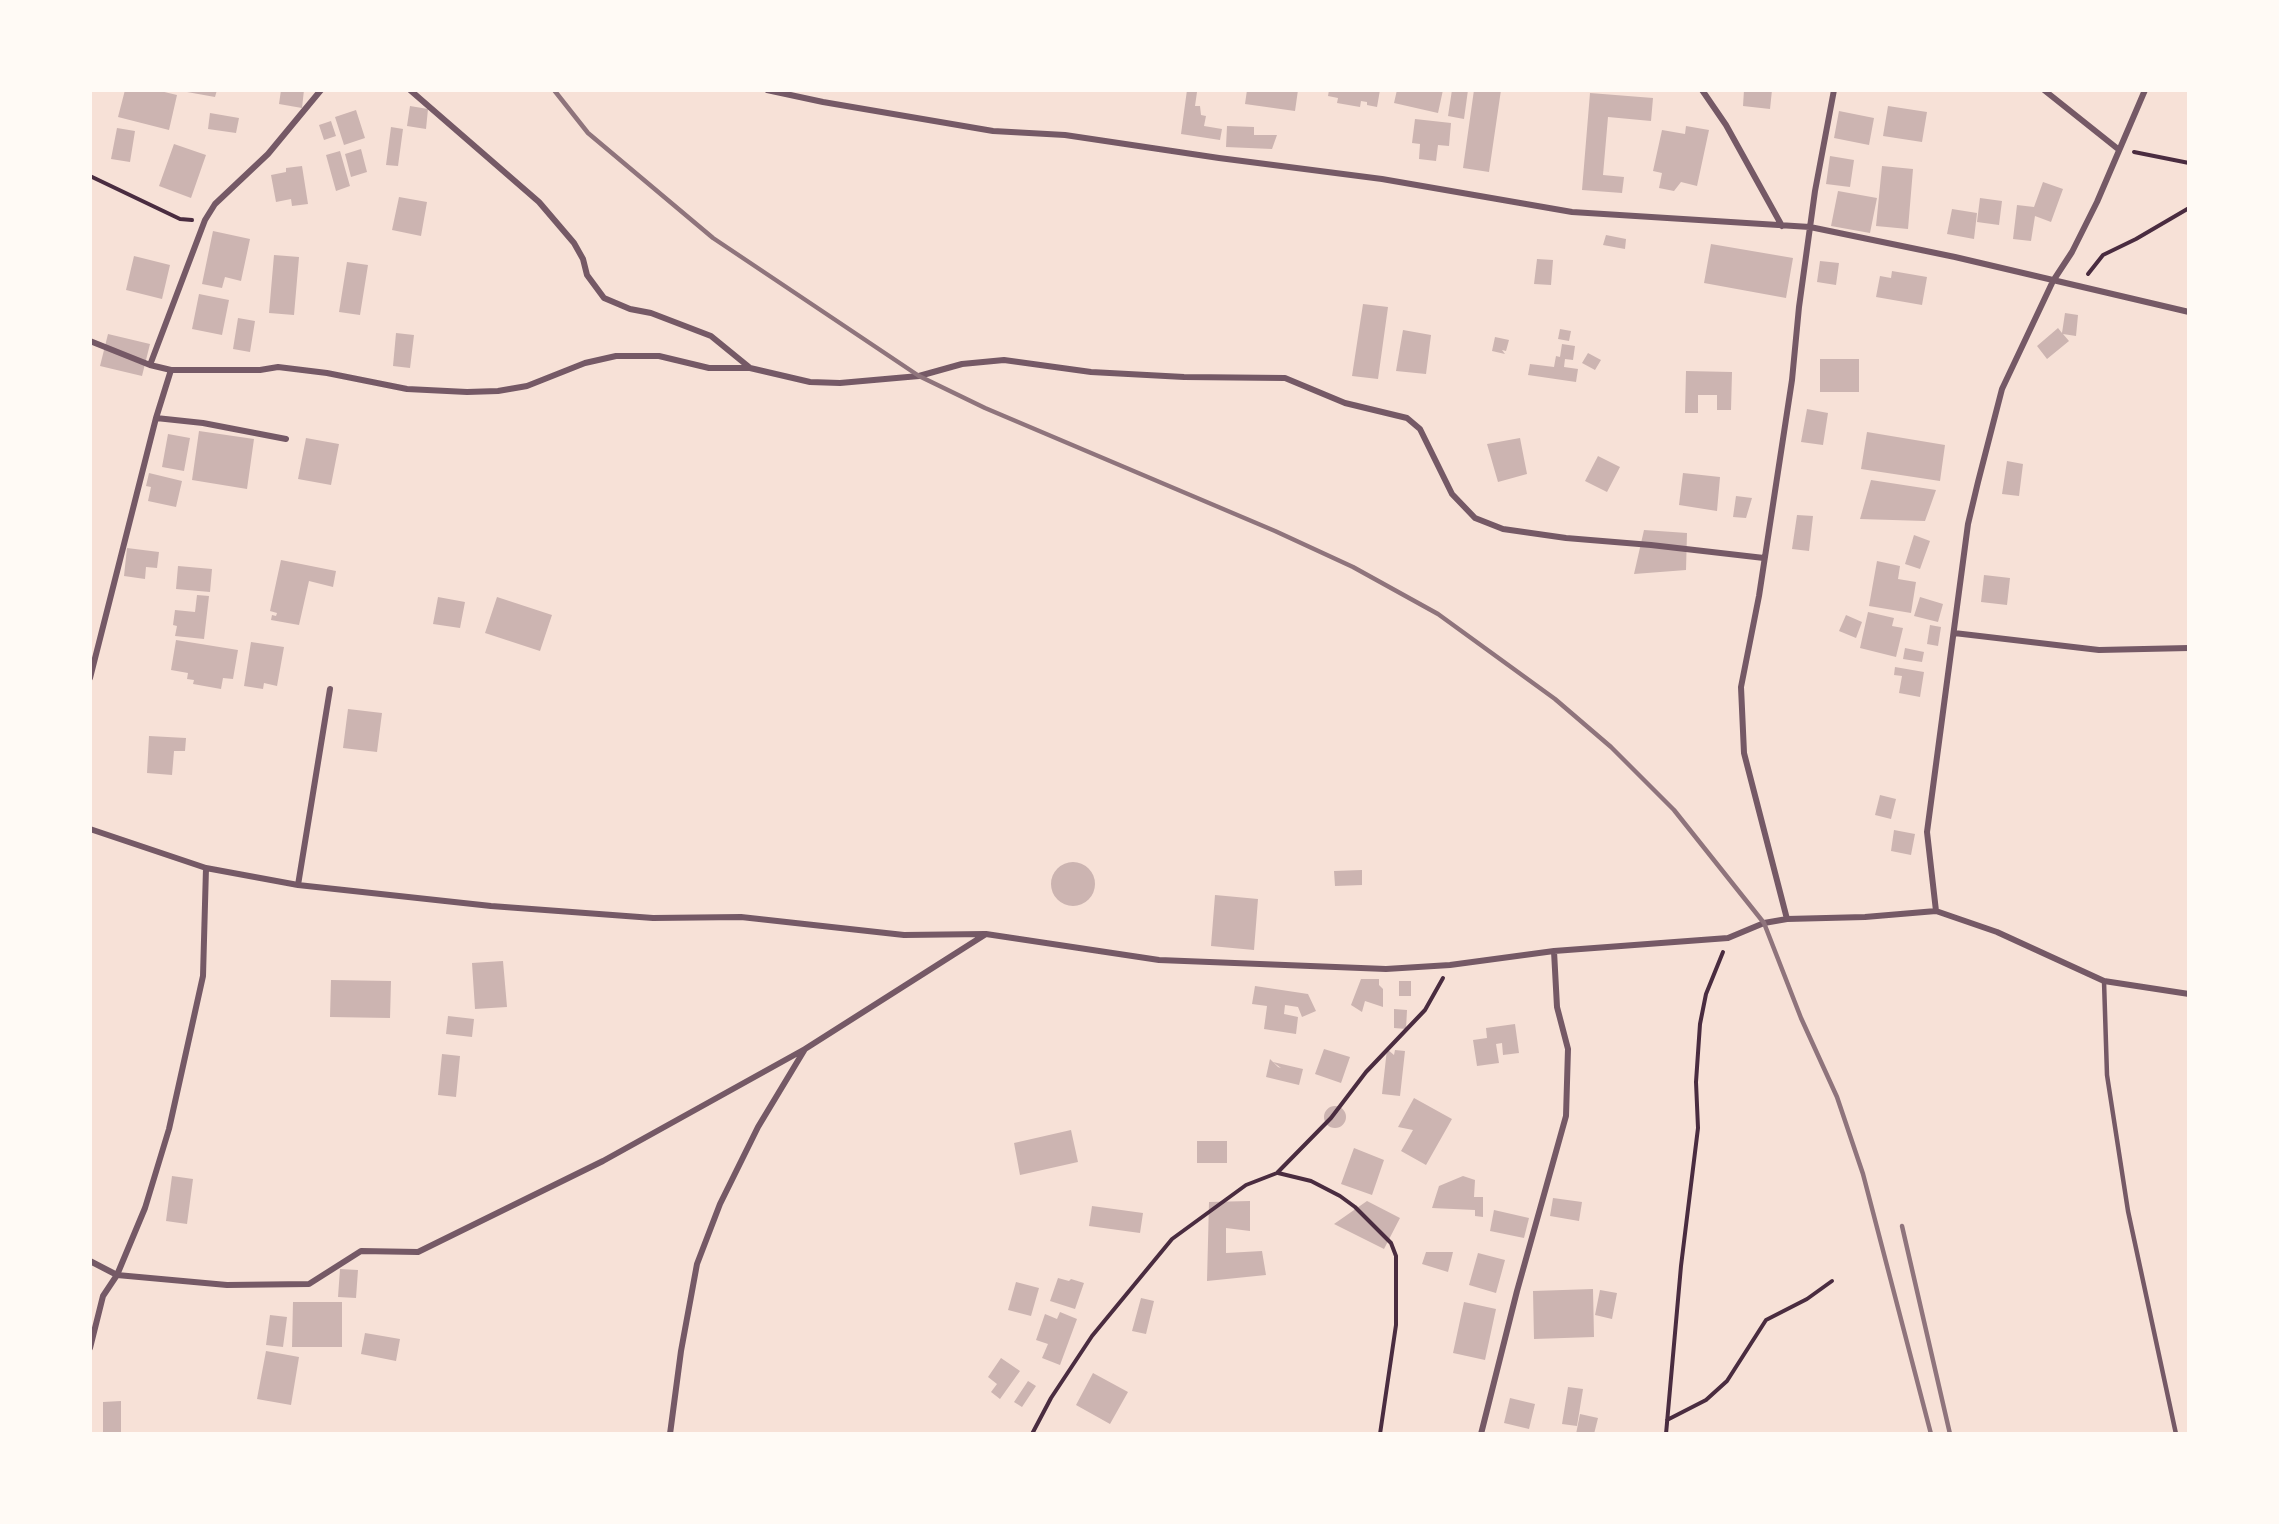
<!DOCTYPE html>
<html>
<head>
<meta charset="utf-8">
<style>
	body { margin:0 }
	#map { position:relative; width:2279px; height:1524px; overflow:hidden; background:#f7e1d7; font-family:"Noto Sans",sans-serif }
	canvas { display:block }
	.frame { position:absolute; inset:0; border:92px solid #fffaf5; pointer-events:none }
</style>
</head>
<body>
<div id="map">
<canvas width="2279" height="1524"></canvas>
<div class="frame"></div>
</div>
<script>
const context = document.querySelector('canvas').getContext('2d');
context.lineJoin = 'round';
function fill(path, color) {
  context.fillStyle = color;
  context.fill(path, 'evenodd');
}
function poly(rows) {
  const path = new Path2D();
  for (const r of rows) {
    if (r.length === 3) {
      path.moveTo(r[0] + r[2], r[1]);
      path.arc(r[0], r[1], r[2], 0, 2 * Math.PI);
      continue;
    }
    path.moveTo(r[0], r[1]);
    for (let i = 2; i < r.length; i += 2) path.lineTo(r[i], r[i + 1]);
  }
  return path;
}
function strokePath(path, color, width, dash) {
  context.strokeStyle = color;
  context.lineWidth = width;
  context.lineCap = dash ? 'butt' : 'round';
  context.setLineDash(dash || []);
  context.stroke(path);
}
fill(poly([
	[125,90,156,90,177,95,169,130,118,117],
	[187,90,217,90,215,97,187,92],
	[281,90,304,90,302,108,279,104],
	[1187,90,1197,92,1195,106,1200,106,1201,115,1206,116,1204,126,1222,129,1220,140,1181,134],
	[1247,90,1298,90,1295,111,1245,104],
	[1329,90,1380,90,1377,107,1367,105,1367,102,1361,101,1360,107,1337,103,1338,98,1328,96],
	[1397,90,1443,90,1438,113,1394,103],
	[1452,90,1468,90,1464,119,1448,116],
	[1474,90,1501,90,1489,172,1463,168],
	[1744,90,1772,90,1770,109,1743,106],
	[1590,93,1653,98,1651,121,1608,117,1603,175,1624,177,1622,193,1582,190],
	[410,106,428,109,426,129,407,126],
	[1888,106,1927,112,1922,142,1883,136],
	[356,110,365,138,344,145,335,117],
	[1839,111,1874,118,1869,145,1834,138],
	[210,113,239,118,236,133,208,129],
	[1415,119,1451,123,1449,146,1438,145,1436,161,1419,159,1420,144,1412,143],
	[331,121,336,136,324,140,319,125],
	[1227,126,1254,127,1254,135,1277,135,1272,149,1226,147],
	[1686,126,1709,130,1697,186,1681,182,1674,191,1659,188,1662,173,1653,171,1662,130,1685,134],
	[391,127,403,129,398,166,386,165],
	[117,128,135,131,130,162,111,159],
	[174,144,206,155,191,198,159,186],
	[361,149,367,172,351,177,345,154],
	[340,151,350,186,336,191,326,155],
	[1830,156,1854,160,1850,187,1826,184],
	[302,166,308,204,292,206,291,199,276,202,271,175,286,172,286,168],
	[1882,166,1913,169,1908,229,1876,226],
	[2043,182,2063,189,2051,222,2035,216,2031,241,2013,239,2017,205,2034,207],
	[1838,191,1877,198,1870,233,1831,226],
	[399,197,427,202,421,236,392,230],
	[1980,198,2002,201,1999,225,1977,222],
	[1952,209,1977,213,1974,239,1947,234],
	[213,231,250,239,241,281,225,277,222,288,202,284],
	[1606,235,1626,239,1625,249,1603,245],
	[1711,244,1793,258,1786,298,1704,283],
	[274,255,299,257,294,315,269,313],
	[134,256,170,265,162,299,126,290],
	[1537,259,1553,260,1551,285,1534,284],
	[1820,261,1839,263,1836,285,1817,282],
	[347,262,368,265,360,315,339,312],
	[1892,271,1927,277,1922,305,1876,297,1880,276,1891,278],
	[199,294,229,300,222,335,192,329],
	[1363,304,1388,307,1378,379,1352,376],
	[2065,313,2078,315,2076,336,2063,334,2069,341,2047,359,2037,346,2058,328,2062,333],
	[238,318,255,321,250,352,233,349],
	[1560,329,1571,331,1569,341,1558,339],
	[1403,330,1431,335,1426,374,1396,371],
	[396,333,414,335,410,368,393,366],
	[108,334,150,344,142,376,100,366],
	[1495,337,1509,340,1506,351,1502,350,1505,354,1492,351],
	[1562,344,1575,346,1573,360,1565,359,1564,367,1578,369,1576,382,1528,375,1530,364,1554,367,1556,356,1560,357],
	[1588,353,1601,360,1595,370,1582,363],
	[1820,359,1859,359,1859,392,1820,392],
	[1686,371,1732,372,1731,410,1717,410,1717,395,1698,395,1698,413,1685,413],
	[1807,409,1828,413,1823,445,1801,442],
	[199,431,254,439,247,489,192,480],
	[1867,432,1945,445,1940,481,1861,469],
	[168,434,190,438,184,471,162,467],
	[306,438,339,444,331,485,298,479],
	[1520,438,1527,474,1498,482,1487,444],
	[1598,456,1620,467,1607,492,1585,481],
	[2007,461,2023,464,2019,496,2002,494],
	[149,473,182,481,176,507,148,501,151,487,146,486],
	[1683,473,1720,477,1717,511,1679,505],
	[1871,480,1936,490,1925,521,1860,519],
	[1736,496,1752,498,1746,518,1733,517],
	[1797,515,1813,516,1809,551,1792,549],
	[1644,530,1687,533,1686,570,1634,574],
	[1914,535,1930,541,1920,569,1905,564],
	[127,548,159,552,157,568,146,567,145,579,124,576],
	[281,560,336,571,333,587,309,581,299,625,271,620,272,615,276,616,277,613,270,611],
	[1877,561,1900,566,1898,579,1916,582,1911,613,1869,606],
	[178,566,212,569,210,592,176,589],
	[1984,575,2010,578,2007,605,1981,602],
	[197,595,209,596,204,639,175,636,177,626,173,625,175,610,195,612],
	[438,597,465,602,460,628,433,624],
	[497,597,552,615,540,651,485,633],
	[1920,597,1943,604,1938,622,1914,616],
	[1868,612,1894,618,1892,626,1903,628,1896,657,1860,648],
	[1846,615,1862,622,1856,638,1839,631],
	[1930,625,1941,627,1938,646,1927,644],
	[176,640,238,650,233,679,223,678,221,689,193,684,194,680,187,679,188,673,171,670],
	[251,642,284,647,277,686,264,683,263,689,244,686],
	[1905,648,1924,652,1922,662,1903,659],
	[1895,667,1924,672,1920,697,1899,693,1902,676,1894,675],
	[348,709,382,713,377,752,343,748],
	[149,736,186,738,185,751,174,751,172,775,147,773],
	[1880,795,1896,799,1891,819,1875,815],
	[1894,830,1915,834,1911,855,1891,851],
	[1073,884,22],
	[1362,870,1362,885,1335,886,1334,871],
	[1215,895,1258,899,1254,950,1211,946],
	[503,961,507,1007,475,1009,472,963],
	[1361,979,1379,979,1379,985,1383,989,1383,1007,1365,1001,1362,1012,1351,1005],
	[331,980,391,981,390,1018,330,1017],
	[1399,981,1411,981,1411,996,1399,996],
	[1255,986,1308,994,1316,1011,1302,1017,1298,1007,1285,1005,1284,1014,1298,1017,1296,1034,1264,1029,1267,1006,1252,1004],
	[1394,1009,1407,1010,1406,1029,1394,1028],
	[448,1016,474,1019,472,1037,446,1034],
	[1515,1024,1519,1053,1503,1055,1502,1043,1496,1044,1499,1063,1477,1066,1473,1040,1487,1038,1486,1028],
	[1324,1049,1350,1057,1341,1083,1315,1074],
	[1387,1049,1394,1055,1395,1050,1405,1051,1400,1096,1382,1094],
	[442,1054,460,1056,456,1097,438,1095],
	[1270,1059,1278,1067,1281,1068,1273,1062,1303,1069,1299,1085,1266,1077],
	[1414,1098,1452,1119,1426,1165,1401,1151,1413,1130,1398,1127],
	[1335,1117,11],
	[1071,1130,1078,1162,1020,1175,1014,1143],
	[1197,1141,1227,1141,1227,1163,1197,1163],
	[1354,1148,1384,1160,1372,1195,1341,1184],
	[172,1176,193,1179,187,1224,166,1221],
	[1463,1176,1475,1180,1474,1197,1483,1197,1483,1217,1475,1216,1475,1210,1432,1208,1439,1186],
	[1553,1198,1582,1202,1579,1221,1550,1216],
	[1250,1201,1250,1231,1226,1228,1226,1253,1262,1251,1266,1275,1207,1281,1209,1202],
	[1367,1201,1400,1218,1384,1249,1334,1224],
	[1092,1206,1143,1213,1140,1233,1089,1226],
	[1494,1210,1529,1218,1524,1238,1490,1231],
	[1426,1252,1453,1252,1448,1272,1422,1264],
	[1478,1253,1505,1260,1496,1293,1469,1285],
	[340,1269,358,1270,356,1298,338,1297],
	[1058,1278,1069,1281,1071,1279,1084,1283,1075,1309,1050,1301],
	[1016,1282,1039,1288,1031,1316,1008,1310],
	[1593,1289,1594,1337,1534,1339,1533,1291],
	[1600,1290,1617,1293,1612,1319,1595,1315],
	[1141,1298,1154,1301,1146,1334,1132,1331],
	[293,1302,342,1302,342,1347,292,1347],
	[1464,1302,1496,1309,1485,1360,1453,1353],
	[1060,1312,1077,1319,1060,1365,1042,1358,1048,1344,1036,1340,1045,1314,1057,1319],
	[270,1315,287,1317,283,1347,266,1345],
	[365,1333,400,1339,396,1361,361,1354],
	[266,1351,299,1357,291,1405,257,1399],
	[1001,1358,1020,1371,1000,1399,991,1392,997,1384,988,1377],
	[1093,1373,1128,1392,1110,1424,1076,1405],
	[1028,1381,1036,1386,1022,1407,1014,1402],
	[1568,1387,1583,1389,1577,1426,1562,1424],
	[1510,1398,1535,1404,1529,1429,1504,1423],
	[121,1401,121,1434,103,1434,103,1402],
	[1580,1414,1598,1418,1594,1434,1576,1434]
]), '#ccb4b1');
strokePath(poly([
	[2134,152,2189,163],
	[90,176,180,219,192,220],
	[2088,274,2103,255,2136,239,2189,208],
	[1278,1173,1311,1181,1340,1196,1355,1207,1391,1243,1396,1256,1396,1325,1380,1434],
	[1667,1420,1706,1400,1727,1381,1766,1320,1807,1299,1832,1281],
	[1032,1434,1051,1398,1092,1336,1172,1239,1246,1185,1277,1173,1331,1118,1366,1072,1425,1010,1443,978],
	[1666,1434,1681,1266,1698,1128,1696,1082,1700,1024,1706,994,1723,952]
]), '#4a2c40', 4);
strokePath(poly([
	[2104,981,2107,1075,2128,1211,2176,1434]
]), '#755966', 4.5);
strokePath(poly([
	[410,90,539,202,574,243,583,259,587,275,604,298,630,309,651,313,711,336,749,367],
	[767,90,823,102,993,131,1065,135,1219,158,1382,179,1572,212,1810,227,1955,257,2189,312],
	[1702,90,1726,125,1782,226],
	[2044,90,2118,149],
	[90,341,150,365,171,370,260,370,278,367,327,373,407,389,467,392,498,391,527,386,585,363,616,356,659,356,709,368,750,368,810,382,840,383,919,376,962,364,1004,360,1091,372,1184,377,1285,378,1345,403,1407,418,1420,429,1452,494,1475,518,1503,529,1566,538,1651,545,1764,558],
	[150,365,205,220,215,204,268,154,321,90],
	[156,418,203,423,286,439],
	[1954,633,2099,650,2189,648],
	[90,678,156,418,171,370],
	[90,829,206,868,298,885,491,906,653,918,741,917,904,935,985,934],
	[298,885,330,689],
	[1936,911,1927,832,1968,524,1978,482,2002,389,2053,281,2072,252,2097,202,2145,90],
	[1787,919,1744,753,1741,687,1759,596,1792,380,1799,307,1815,191,1834,90],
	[90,1261,117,1275,227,1285,309,1284,361,1251,418,1252,603,1161,805,1049],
	[90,1348,103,1296,117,1275,145,1208,169,1129,203,976,206,868],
	[670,1434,681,1351,697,1264,720,1204,758,1127,805,1049,986,934,1159,960,1386,969,1450,965,1554,951,1728,938,1764,923,1787,919,1865,917,1936,911,1997,932,2104,981,2189,994],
	[1481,1434,1517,1291,1566,1116,1568,1049,1557,1007,1554,951]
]), '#755966', 6);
strokePath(poly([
	[554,90,588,133,713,238,919,376,985,408,1275,531,1353,567,1438,614,1555,699,1611,747,1674,810,1764,923,1801,1018,1837,1097,1863,1174,1931,1434],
	[1902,1226,1950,1434]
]), '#8f747c', 4.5);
</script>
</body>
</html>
